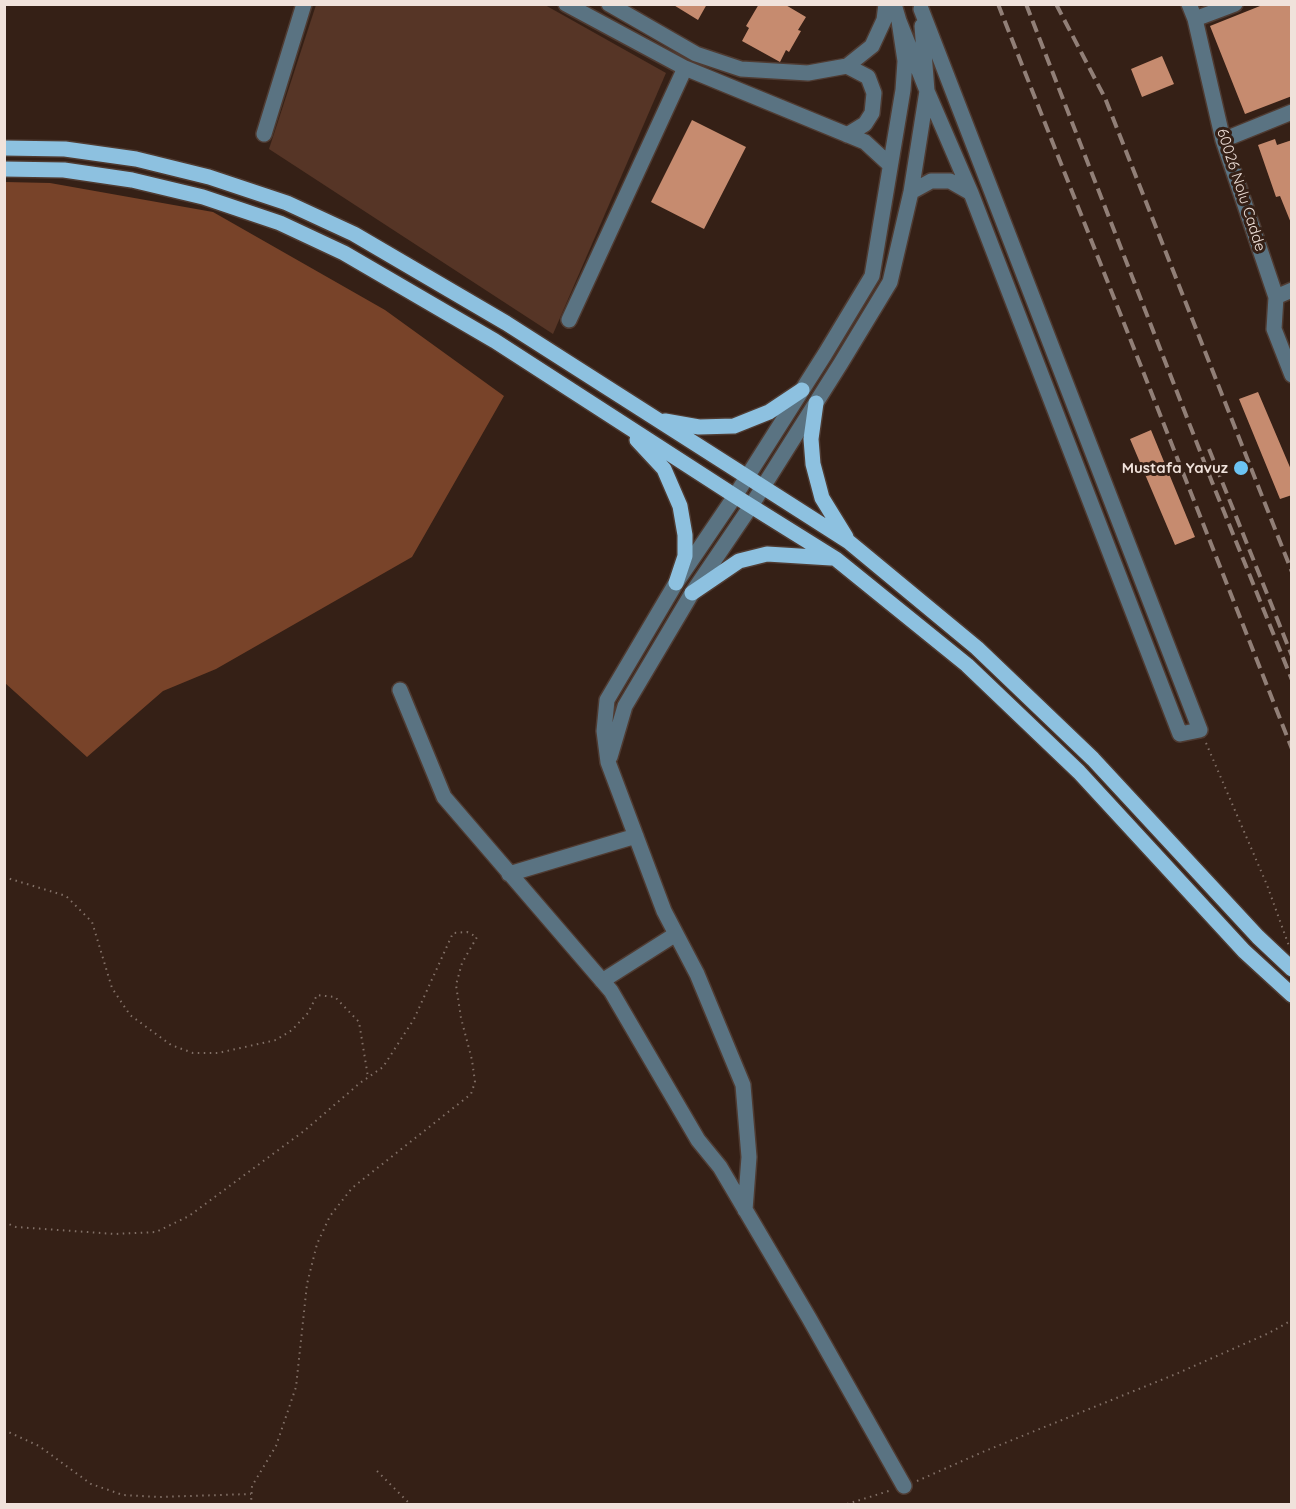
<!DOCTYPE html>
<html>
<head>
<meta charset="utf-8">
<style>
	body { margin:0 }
	#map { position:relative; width:1296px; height:1509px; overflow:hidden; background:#352016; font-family:Quicksand,sans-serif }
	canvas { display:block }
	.frame { position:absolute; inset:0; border:6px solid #f0e2db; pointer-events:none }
</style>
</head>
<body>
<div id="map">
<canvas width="1296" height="1509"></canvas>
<div class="frame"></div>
</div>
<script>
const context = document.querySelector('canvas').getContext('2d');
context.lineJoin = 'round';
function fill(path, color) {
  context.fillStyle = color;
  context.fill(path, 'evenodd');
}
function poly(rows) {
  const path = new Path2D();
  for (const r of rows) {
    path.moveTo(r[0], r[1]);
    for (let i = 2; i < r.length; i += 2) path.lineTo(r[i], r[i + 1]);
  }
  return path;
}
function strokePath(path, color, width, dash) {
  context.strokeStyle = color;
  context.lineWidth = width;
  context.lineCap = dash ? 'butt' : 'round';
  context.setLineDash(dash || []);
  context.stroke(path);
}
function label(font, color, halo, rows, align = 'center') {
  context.font = font + ' Quicksand,sans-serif';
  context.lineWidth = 6;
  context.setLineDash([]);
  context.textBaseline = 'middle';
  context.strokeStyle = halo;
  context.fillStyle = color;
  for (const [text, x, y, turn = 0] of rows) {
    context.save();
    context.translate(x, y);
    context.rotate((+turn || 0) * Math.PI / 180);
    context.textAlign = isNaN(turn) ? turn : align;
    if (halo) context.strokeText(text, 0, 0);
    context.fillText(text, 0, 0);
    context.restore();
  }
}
fill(poly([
	[316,5,545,5,666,73,553,334,269,149]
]), '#563526');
fill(poly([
	[5,182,50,183,213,212,385,310,504,396,412,557,216,669,163,691,87,757,5,683]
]), '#784329');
fill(poly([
	[672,4,707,4,698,20],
	[759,4,784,4,806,17,798,30,801,31,789,52,786,50,780,62,742,41,749,28,746,26],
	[1265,4,1292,4,1292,96,1245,114,1210,26],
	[1162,56,1174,84,1142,97,1131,69],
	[692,120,746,147,704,229,651,202],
	[1275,139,1277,145,1292,140,1291,223,1280,196,1276,197,1258,145],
	[1258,392,1292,472,1292,495,1280,499,1239,399],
	[1151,430,1195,537,1175,545,1130,439]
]), '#c68b6f');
const minor = poly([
	[566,4,685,68,865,142,890,165],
	[609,4,696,54,741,69,808,73,847,66,872,46,884,20,886,4],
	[1189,4,1195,19,1223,140,1276,297,1274,329,1292,375],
	[1195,19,1235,4],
	[899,21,927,91,971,193,1180,734,1200,730,921,9],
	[847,66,868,77,874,93,872,113,865,124,847,135],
	[264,134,304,4],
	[1223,140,1292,112],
	[911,192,931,181,950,181,971,193],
	[1276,297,1292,290],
	[569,320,685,68],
	[400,690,444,797,611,991,698,1140,720,1167,809,1318,904,1486],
	[610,757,625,706,692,593,751,506,841,363,890,282,911,192,927,91,922,26],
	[509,874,636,836],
	[602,981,676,934],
	[745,1210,749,1157,743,1085,697,974,664,911,608,762,604,731,607,700,676,583,735,496,825,354,872,276,903,90,905,61,899,21,894,4]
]);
const major = poly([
	[4,148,65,149,136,159,209,177,287,203,354,234,506,323,763,487,849,542,977,648,1093,759,1258,937,1292,969],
	[4,169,64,170,132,180,203,197,280,223,344,253,495,341,735,496,836,559,967,665,1079,772,1244,951,1292,995],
	[816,403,811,439,813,464,822,498,846,537],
	[665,421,699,427,734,426,769,412,802,390],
	[637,440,664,469,680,506,685,535,685,556,676,583],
	[692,593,739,561,767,554,831,558]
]);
strokePath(minor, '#4f3b32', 18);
strokePath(major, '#4f3b32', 18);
strokePath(poly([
	[1206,743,1267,885,1289,946],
	[4,877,66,896,92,922,112,988,130,1015,171,1045,193,1053,218,1053,276,1040,292,1030,308,1013,317,995,335,997,359,1022,368,1077],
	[4,1222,16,1227,115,1234,156,1232,189,1216,304,1131,360,1083,383,1067,414,1019,453,933,467,932,477,937,462,963,456,985,461,1018,472,1060,475,1082,471,1094,352,1188,330,1216,317,1244,307,1284,296,1387,276,1446,252,1486,251,1504],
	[4,1430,39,1446,91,1484,123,1495,158,1497,251,1494],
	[377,1471,410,1504],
	[917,1481,985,1451,1176,1374,1269,1333,1292,1320],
	[847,1504,892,1490]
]), '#827067', 2, [1.5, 4.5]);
strokePath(minor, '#5a7382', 15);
strokePath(major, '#8dc1e0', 15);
strokePath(poly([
	[998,4,1292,749],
	[1026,4,1212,482,1292,680],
	[1056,4,1105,98,1292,572],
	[1209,449,1292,656]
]), '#917f77', 4, [12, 6]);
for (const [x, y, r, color] of [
	[1241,468,8,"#6cc3f2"]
]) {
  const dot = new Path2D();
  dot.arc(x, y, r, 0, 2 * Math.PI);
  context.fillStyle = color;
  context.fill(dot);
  strokePath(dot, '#352016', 2);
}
label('15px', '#f0e2db', '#352016', [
	["60026 Nolu Cadde",1241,190,72]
]);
label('bold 15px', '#f0e2db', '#352016', [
	["Mustafa Yavuz",1228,468]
], 'right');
</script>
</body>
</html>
